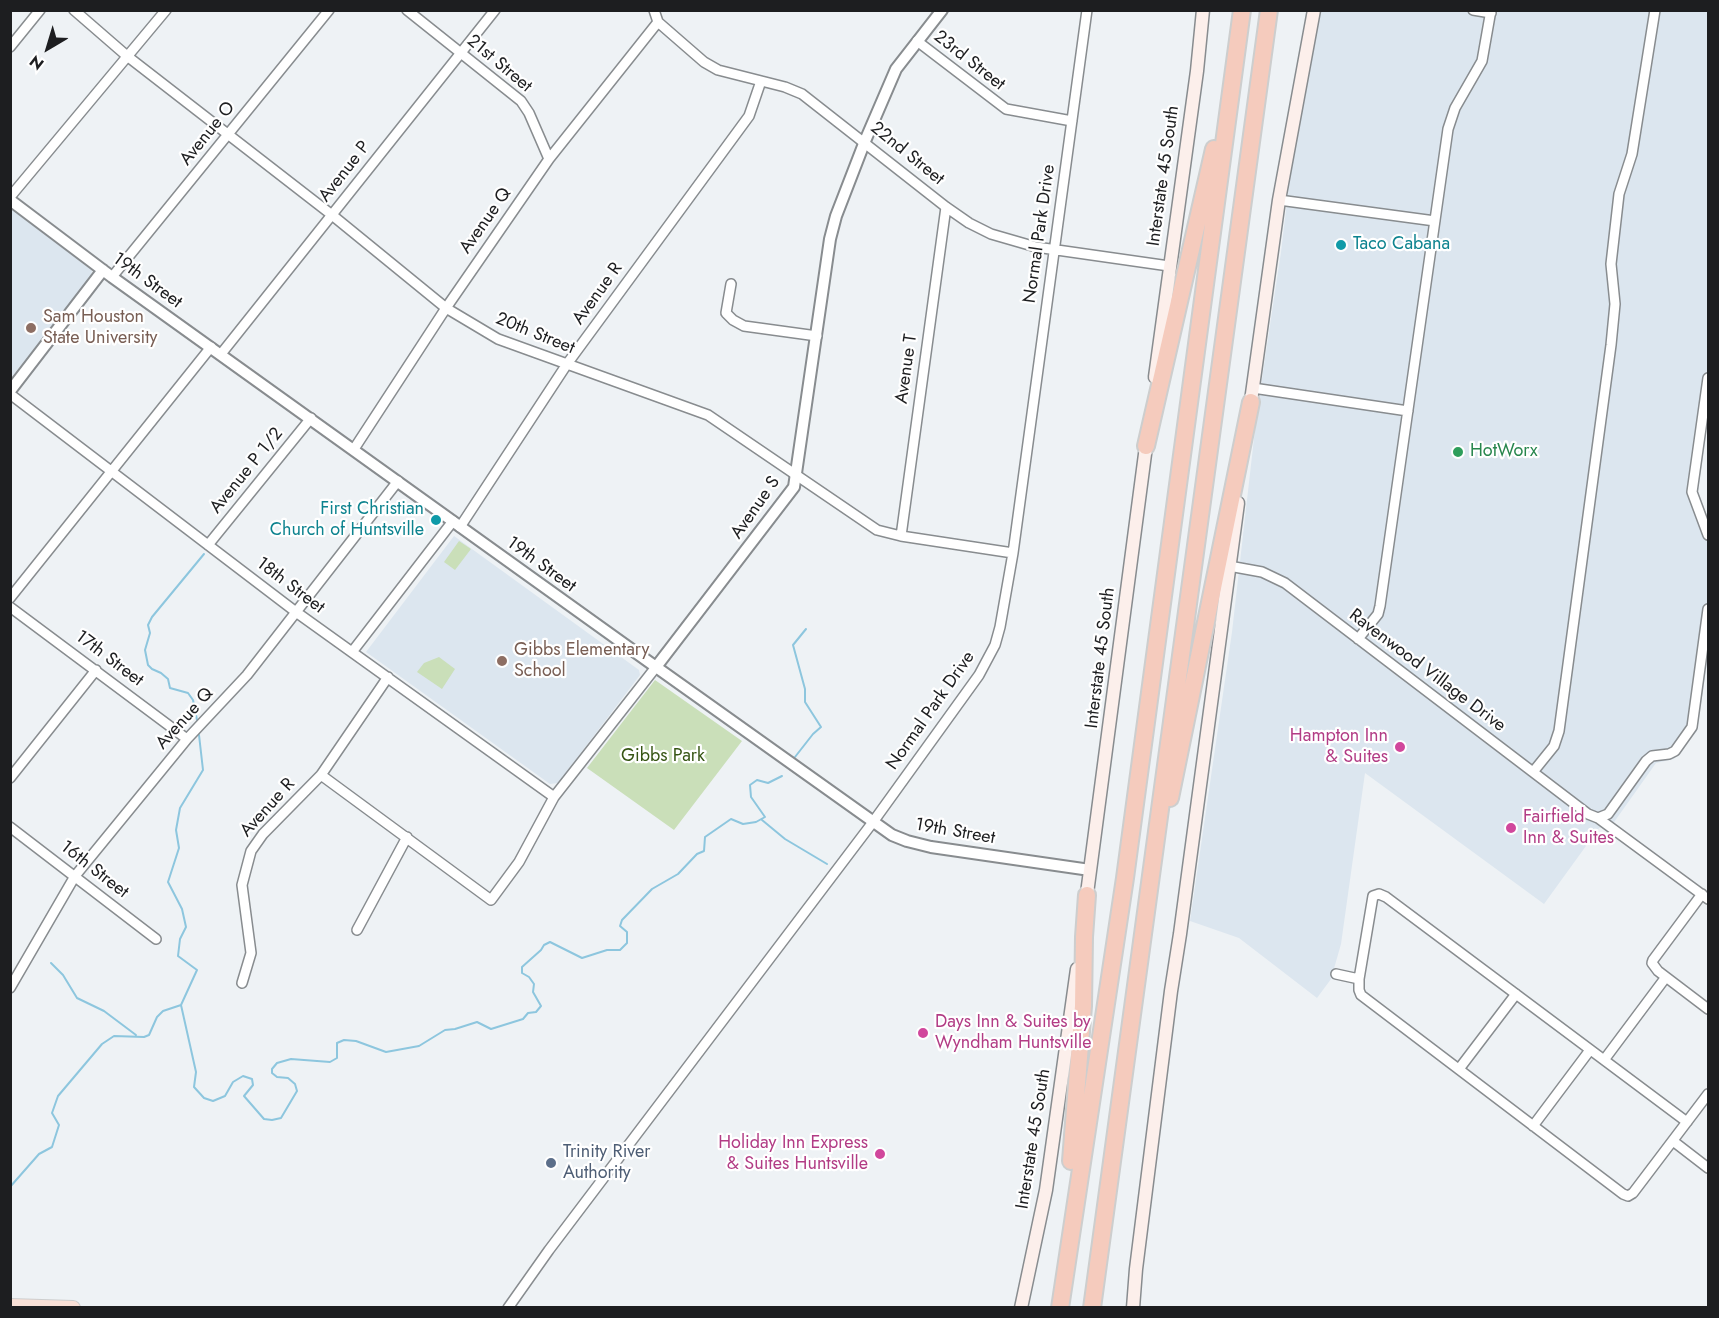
<!DOCTYPE html>
<html>
<head>
<meta charset="utf-8">
<style>
	body { margin:0 }
	#map { position:relative; width:1719px; height:1318px; overflow:hidden; background:#eef2f5; font-family:Jost,sans-serif }
	canvas { display:block }
	.frame { position:absolute; inset:0; border:12px solid #1d1e20; pointer-events:none }
	.north { position:absolute; left:18px; top:18px; width:60px; height:60px; -webkit-text-stroke:4px #fff; paint-order:stroke; rotate:218deg; font-size:16px; font-weight:700; line-height:24px; text-align:center; color:#1d1e20 }
	.north::after { content:''; display:block; margin:auto; width:21px; height:27px; background:#1d1e20; clip-path:polygon(50% 0,100% 100%,50% 72%,0 100%) }
</style>
</head>
<body>
<div id="map">
<canvas width="1719" height="1318"></canvas>
<div class="frame"></div>
<div class="north">N</div>
</div>
<script>
const context = document.querySelector('canvas').getContext('2d');
context.lineJoin = 'round';
function fill(path, color) {
  context.fillStyle = color;
  context.fill(path, 'evenodd');
}
function poly(rows) {
  const path = new Path2D();
  for (const r of rows) {
    path.moveTo(r[0], r[1]);
    for (let i = 2; i < r.length; i += 2) path.lineTo(r[i], r[i + 1]);
  }
  return path;
}
function strokePath(path, color, width, dash) {
  context.strokeStyle = color;
  context.lineWidth = width;
  context.lineCap = dash ? 'butt' : 'round';
  context.setLineDash(dash || []);
  context.stroke(path);
}
function label(font, color, halo, rows, align = 'center') {
  context.font = font + ' Jost,sans-serif';
  context.lineWidth = 4.5;
  context.setLineDash([]);
  context.textBaseline = 'middle';
  context.strokeStyle = halo;
  context.fillStyle = color;
  for (const [text, x, y, turn = 0] of rows) {
    context.save();
    context.translate(x, y);
    context.rotate((+turn || 0) * Math.PI / 180);
    context.textAlign = isNaN(turn) ? turn : align;
    if (halo) context.strokeText(text, 0, 0);
    context.fillText(text, 0, 0);
    context.restore();
  }
}
fill(poly([
	[1310,11,1708,11,1708,418,1698,492,1708,518,1708,656,1697,731,1674,759,1656,763,1612,825,1599,828,1544,904,1365,773,1341,944,1331,979,1317,998,1239,938,1190,921,1232,632,1257,412,1281,252],
	[10,208,92,270,91,278,11,378],
	[454,536,639,670,640,675,558,783,550,784,366,652]
]), '#dce6ef');
fill(poly([
	[459,541,471,549,455,570,444,562],
	[439,657,455,669,442,689,417,672,424,663],
	[655,680,742,741,674,830,587,768]
]), '#cadfb9');
strokePath(poly([
	[197,720,193,700,188,693,170,688,168,679,161,673,152,669,148,665,145,650,150,633,148,625,152,617,204,554],
	[795,757,813,734,821,727,805,702,805,689,793,645,806,629],
	[762,820,785,839,827,864],
	[51,963,63,975,77,998,104,1011,136,1035],
	[181,1005,197,970,178,956,180,939,186,927,182,909,168,882,179,848,176,830,180,808,203,770,199,735],
	[10,1187,39,1154,52,1147,59,1125,52,1113,58,1096,102,1044,114,1036,144,1037,149,1035,157,1017,163,1011,181,1005,196,1072,194,1087,204,1098,213,1101,225,1096,233,1082,243,1076,252,1079,253,1085,244,1096,264,1119,272,1120,281,1118,297,1091,295,1084,288,1078,277,1077,272,1073,272,1069,277,1063,291,1059,330,1062,337,1058,337,1043,344,1040,356,1041,386,1052,419,1046,445,1030,455,1029,477,1022,491,1029,523,1019,528,1013,536,1012,541,1006,533,992,534,984,529,977,522,973,522,967,541,950,544,945,550,942,582,958,607,950,620,950,627,943,627,932,620,926,622,920,652,889,678,874,697,854,704,851,705,837,731,819,743,824,756,822,765,817,751,797,750,785,757,780,768,783,782,776]
]), '#8dc6de', 2);
const minor = poly([
	[74,10,127,56,332,215,446,308,498,339,708,415,877,530,901,536,1013,553],
	[407,10,521,101,529,113,549,159],
	[654,10,658,22,704,62,718,70,785,87,802,94,946,207,969,223,991,234,1036,247,1169,266],
	[1473,10,1491,13],
	[917,41,1006,109,1072,121],
	[10,47,40,10],
	[10,197,166,10],
	[1279,200,1435,221],
	[112,277,329,10],
	[731,284,726,313,733,320,744,326,817,336],
	[221,354,495,10],
	[1708,378,1692,492,1708,535],
	[1253,388,1408,411],
	[10,394,296,612,554,797],
	[354,449,446,308,549,159,658,22],
	[460,527,567,364,749,116,761,81],
	[901,536,946,207],
	[208,545,311,418],
	[1229,566,1262,572,1285,583,1588,814,1598,818,1708,899],
	[10,598,211,347],
	[10,607,187,739],
	[1358,639,1378,614,1380,606,1448,129,1455,108,1482,61,1491,10],
	[352,652,453,521],
	[1533,772,1554,746,1559,731,1611,345,1615,304,1611,264,1619,194,1632,154,1655,10],
	[321,775,491,900,519,862,554,797,656,667],
	[10,778,96,670],
	[1598,818,1608,814,1646,761,1652,756,1669,754,1675,751,1692,727,1708,609],
	[10,827,156,939],
	[1702,894,1653,960,1652,963,1658,971,1708,1009],
	[357,930,407,837],
	[1336,974,1359,979],
	[242,983,251,953,242,885,251,851,263,834,321,775,388,677],
	[10,988,75,876,187,739,247,675,398,481],
	[1604,1060,1666,977],
	[1459,1069,1516,994],
	[1687,1122,1386,897,1379,894,1373,896,1359,979,1359,990,1361,995,1623,1194,1628,1196,1633,1193,1708,1094],
	[1533,1126,1590,1050],
	[1673,1141,1708,1168],
	[508,1308,549,1250,873,822,979,675,995,645,1000,627,1013,553,1087,10]
]);
const tertiary = poly([
	[10,200,112,277,656,667,892,835,907,841,931,847,1090,870],
	[10,391,103,270],
	[656,667,794,487,830,239,836,216,865,141,896,69,942,10]
]);
const secondary = poly([
	[1155,377,1197,71,1203,10],
	[1250,408,1279,200,1314,10],
	[1086,901,1147,439],
	[1021,1308,1046,1190,1077,969],
	[1133,1308,1136,1269,1171,991,1180,934,1238,503]
]);
const primary = poly([
	[10,1306,73,1308]
]);
const motorway = poly([
	[1146,446,1214,149],
	[1170,798,1251,402],
	[1071,1161,1083,1006,1084,937,1087,895],
	[1060,1308,1125,878,1242,10],
	[1092,1308,1269,10]
]);
strokePath(minor, '#888c8f', 12);
strokePath(tertiary, '#888c8f', 14);
strokePath(secondary, '#888c8f', 15);
strokePath(primary, '#cdcece', 16);
strokePath(motorway, '#cdcece', 20);
strokePath(minor, '#fff', 9);
strokePath(tertiary, '#fff', 10);
strokePath(secondary, '#fcefeb', 12);
strokePath(primary, '#f9e0d7', 14);
strokePath(motorway, '#f5cbbd', 16);
for (const [x, y, r, color] of [
	[1341,245,6,"#0f9aa8"],
	[31,328,6,"#8d6e63"],
	[1458,452,6,"#2e9e5b"],
	[436,520,6,"#0f9aa8"],
	[502,661,6,"#8d6e63"],
	[1400,747,6,"#d1479c"],
	[1511,828,6,"#d1479c"],
	[923,1033,6,"#d1479c"],
	[880,1154,6,"#d1479c"],
	[551,1163,6,"#5c6f8a"]
]) {
  const dot = new Path2D();
  dot.arc(x, y, r, 0, 2 * Math.PI);
  context.fillStyle = color;
  context.fill(dot);
  strokePath(dot, '#fff', 2);
}
label('18px', '#1d1e20', '#fff', [
	["23rd Street",969,61,38],
	["21st Street",499,64,40],
	["Avenue O",208,134,-51],
	["22nd Street",907,154,39],
	["Avenue P",345,172,-52],
	["Interstate 45 South",1164,176,-82],
	["Avenue Q",486,221,-55],
	["Normal Park Drive",1040,234,-82],
	["19th Street",147,281,36],
	["Avenue R",598,294,-54],
	["20th Street",535,334,22],
	["Avenue T",907,369,-82],
	["Avenue P 1/2",247,471,-51],
	["Avenue S",756,508,-55],
	["19th Street",541,565,36],
	["18th Street",290,586,37],
	["Interstate 45 South",1101,658,-83],
	["17th Street",109,659,37],
	["Ravenwood Village Drive",1427,671,37],
	["Normal Park Drive",931,711,-55],
	["Avenue Q",185,719,-48],
	["Avenue R",268,808,-48],
	["19th Street",955,832,10],
	["16th Street",94,870,38],
	["Interstate 45 South",1034,1139,-81]
]);
label('18px', '#0d838f', '#fff', [
	["Taco Cabana",1353,245],
	["First Christian",424,510,"right"],
	["Church of Huntsville",424,531,"right"]
], 'left');
label('18px', '#785e54', '#fff', [
	["Sam Houston",43,318],
	["State University",43,339],
	["Gibbs Elementary",514,651],
	["School",514,672]
], 'left');
label('18px', '#27864d', '#fff', [
	["HotWorx",1470,452]
], 'left');
label('18px', '#b23c85', '#fff', [
	["Hampton Inn",1388,737],
	["& Suites",1388,758],
	["Fairfield",1523,818,"left"],
	["Inn & Suites",1523,839,"left"],
	["Days Inn & Suites by",935,1023,"left"],
	["Wyndham Huntsville",935,1044,"left"],
	["Holiday Inn Express",868,1144],
	["& Suites Huntsville",868,1165]
], 'right');
label('18px', '#365514', '#fff', [
	["Gibbs Park",663,757]
]);
label('18px', '#4e5e75', '#fff', [
	["Trinity River",563,1153],
	["Authority",563,1174]
], 'left');
</script>
</body>
</html>
